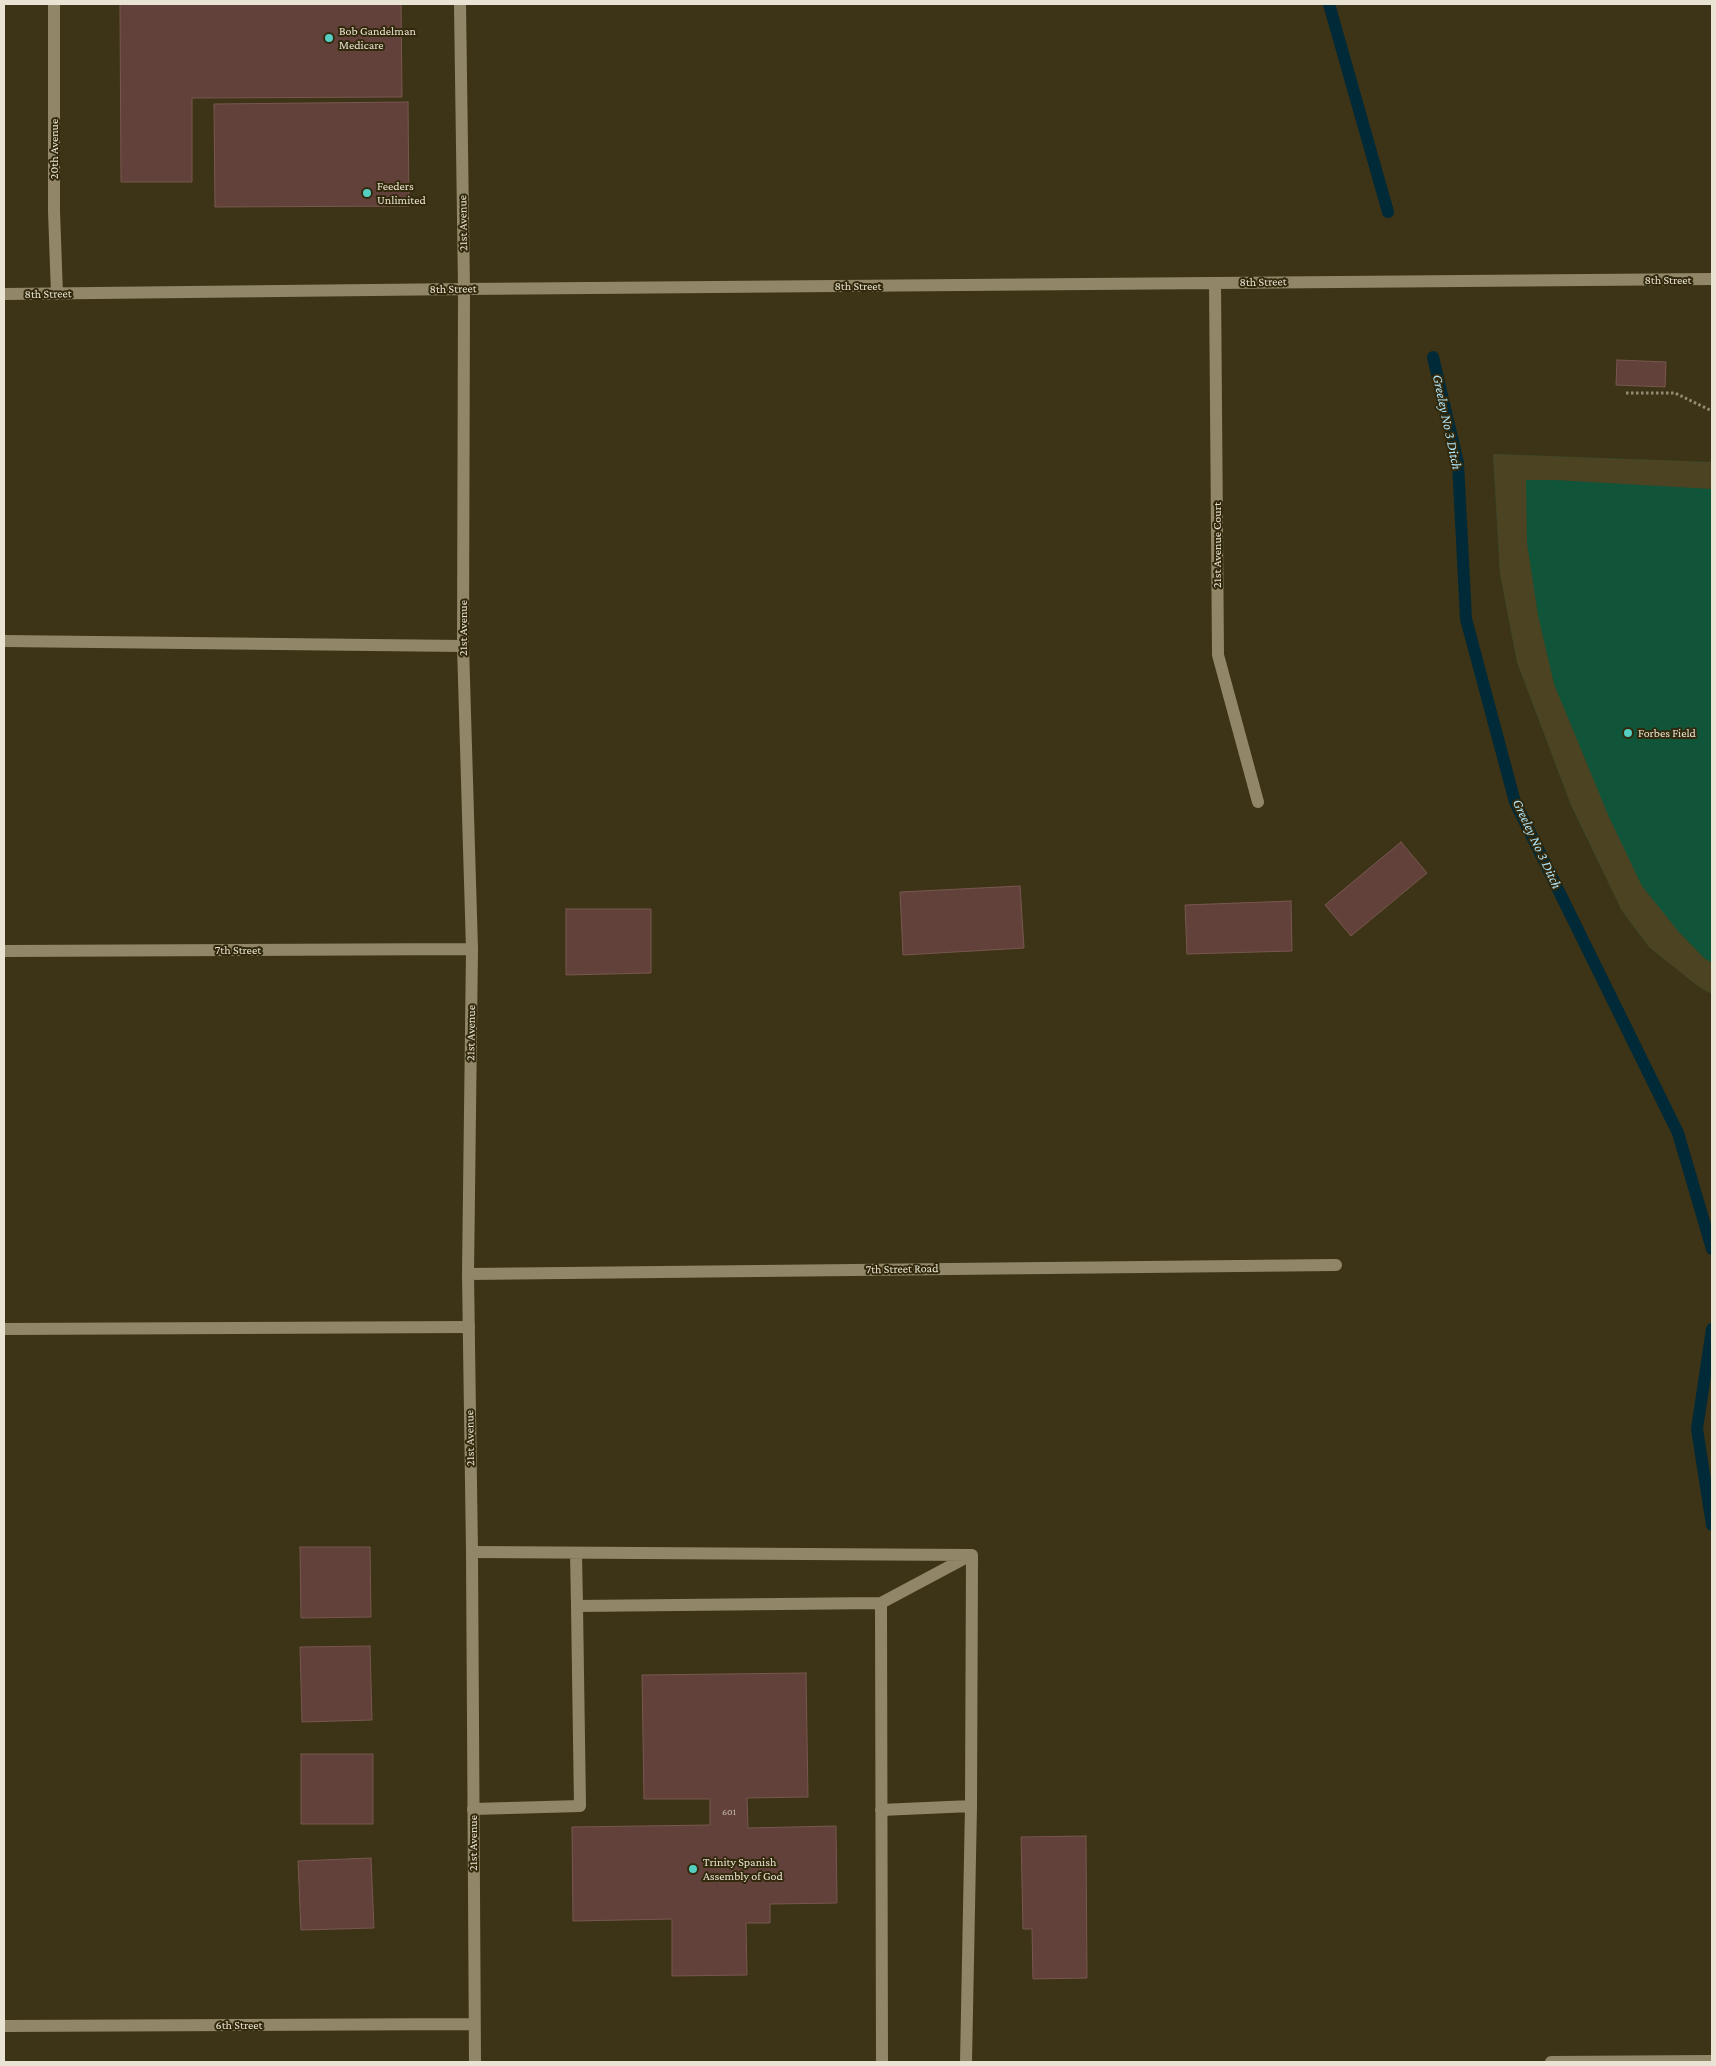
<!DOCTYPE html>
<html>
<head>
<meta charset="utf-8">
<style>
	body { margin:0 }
	#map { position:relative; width:1716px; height:2066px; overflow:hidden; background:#3d3417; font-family:"Crimson Pro",serif }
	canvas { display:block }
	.frame { position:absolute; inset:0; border:5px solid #e8e3d2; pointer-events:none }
</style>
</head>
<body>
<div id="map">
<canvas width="1716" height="2066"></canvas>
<div class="frame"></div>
</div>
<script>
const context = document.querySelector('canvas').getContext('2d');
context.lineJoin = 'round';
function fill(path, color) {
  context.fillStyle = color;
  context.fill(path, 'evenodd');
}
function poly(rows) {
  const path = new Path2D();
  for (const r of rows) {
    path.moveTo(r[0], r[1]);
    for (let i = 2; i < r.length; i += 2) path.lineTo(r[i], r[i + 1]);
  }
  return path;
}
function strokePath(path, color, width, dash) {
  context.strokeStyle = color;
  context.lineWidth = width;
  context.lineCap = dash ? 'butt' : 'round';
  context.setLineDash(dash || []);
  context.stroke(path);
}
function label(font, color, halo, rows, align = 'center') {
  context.font = font + ' "Crimson Pro",serif';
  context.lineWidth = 4;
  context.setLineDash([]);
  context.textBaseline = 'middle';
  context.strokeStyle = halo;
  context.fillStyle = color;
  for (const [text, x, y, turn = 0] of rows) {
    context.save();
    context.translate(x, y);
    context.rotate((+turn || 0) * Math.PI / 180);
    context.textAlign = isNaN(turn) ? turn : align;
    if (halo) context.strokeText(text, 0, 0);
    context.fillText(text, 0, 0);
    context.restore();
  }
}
fill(poly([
	[1493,454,1712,462,1712,994,1699,987,1649,947,1622,911,1571,805,1517,662,1500,574]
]), '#10543a');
fill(poly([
	[1493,454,1712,462,1712,489,1554,480,1526,480,1527,543,1538,615,1554,684,1609,817,1642,886,1678,931,1704,958,1712,963,1712,994,1699,987,1649,947,1622,911,1571,805,1517,662,1500,574]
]), '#4b4322');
strokePath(poly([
	[1329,4,1388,212],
	[1433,357,1458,463,1466,619,1515,802,1678,1133,1712,1249],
	[1712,1329,1697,1429,1712,1525]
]), '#002a37', 12);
const building = poly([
	[120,4,401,4,402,97,192,98,192,182,121,182,120,4],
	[408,102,409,206,215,207,214,104,408,102],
	[1617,360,1666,362,1665,387,1616,385,1617,360],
	[1401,842,1427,873,1351,936,1325,905,1401,842],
	[1020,886,1024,948,903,955,900,892,1020,886],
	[1291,901,1292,951,1187,954,1185,905,1291,901],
	[566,909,651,909,651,973,566,975,566,909],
	[300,1547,370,1547,371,1617,301,1618,300,1547],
	[370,1646,372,1720,302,1722,300,1647,370,1646],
	[806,1673,808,1797,747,1798,748,1828,836,1826,837,1903,770,1904,770,1923,746,1923,747,1975,672,1976,672,1919,573,1921,572,1827,710,1825,710,1799,644,1799,642,1675,806,1673],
	[301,1754,373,1754,373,1824,301,1824,301,1754],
	[1086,1836,1087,1978,1033,1979,1032,1929,1023,1929,1021,1837,1086,1836],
	[371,1858,374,1928,301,1930,298,1861,371,1858]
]);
fill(building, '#614139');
strokePath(building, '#78574f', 1);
strokePath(poly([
	[1626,393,1675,393,1712,411]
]), '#928b74', 3, [2.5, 2.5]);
strokePath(poly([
	[4,641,463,646],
	[4,1329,469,1327],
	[472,1552,972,1555,971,1806,966,2062],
	[576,1553,577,1606,881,1603,882,2062],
	[881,1603,969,1556],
	[473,1809,580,1806,577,1606],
	[881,1810,971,1806]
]), '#918768', 12);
strokePath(poly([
	[54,4,54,211,57,294],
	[460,4,464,289,463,646,472,949,468,1274,472,1552,475,2062],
	[1215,283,1218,655,1258,802],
	[4,294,464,289,1712,279],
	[4,951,472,949],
	[468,1274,1336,1265],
	[4,2026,474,2024],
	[1551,2062,1712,2061]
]), '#918768', 12);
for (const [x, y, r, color] of [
	[329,38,5,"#57cec2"],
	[367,193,5,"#57cec2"],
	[1628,733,5,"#57cec2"],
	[693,1869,5,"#57cec2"]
]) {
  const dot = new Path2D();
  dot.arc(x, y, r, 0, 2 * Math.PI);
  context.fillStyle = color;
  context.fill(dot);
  strokePath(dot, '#32290c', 2);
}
label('10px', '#c6baac', null, [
	["601",729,1812]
]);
label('12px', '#e8e3d2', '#32290c', [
	["Bob Gandelman",339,31],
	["Medicare",339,45],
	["Feeders",377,186],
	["Unlimited",377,200],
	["Forbes Field",1638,733],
	["Trinity Spanish",703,1862],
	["Assembly of God",703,1876]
], 'left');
label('12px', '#e8e3d2', '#32290c', [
	["20th Avenue",54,149,-90],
	["21st Avenue",463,223,-91],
	["8th Street",1668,280],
	["8th Street",1263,282,-1],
	["8th Street",858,286],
	["8th Street",453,289,-1],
	["8th Street",48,294,-1],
	["21st Avenue Court",1217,545,-90],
	["21st Avenue",463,628,-90],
	["7th Street",238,950],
	["21st Avenue",471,1033,-89],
	["7th Street Road",902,1269,-1],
	["21st Avenue",470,1438,-91],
	["21st Avenue",473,1843,-90],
	["6th Street",239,2025]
]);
label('italic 14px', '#ade4f9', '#32290c', [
	["Greeley No 3 Ditch",1447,422,78],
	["Greeley No 3 Ditch",1537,844,65]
]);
</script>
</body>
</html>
